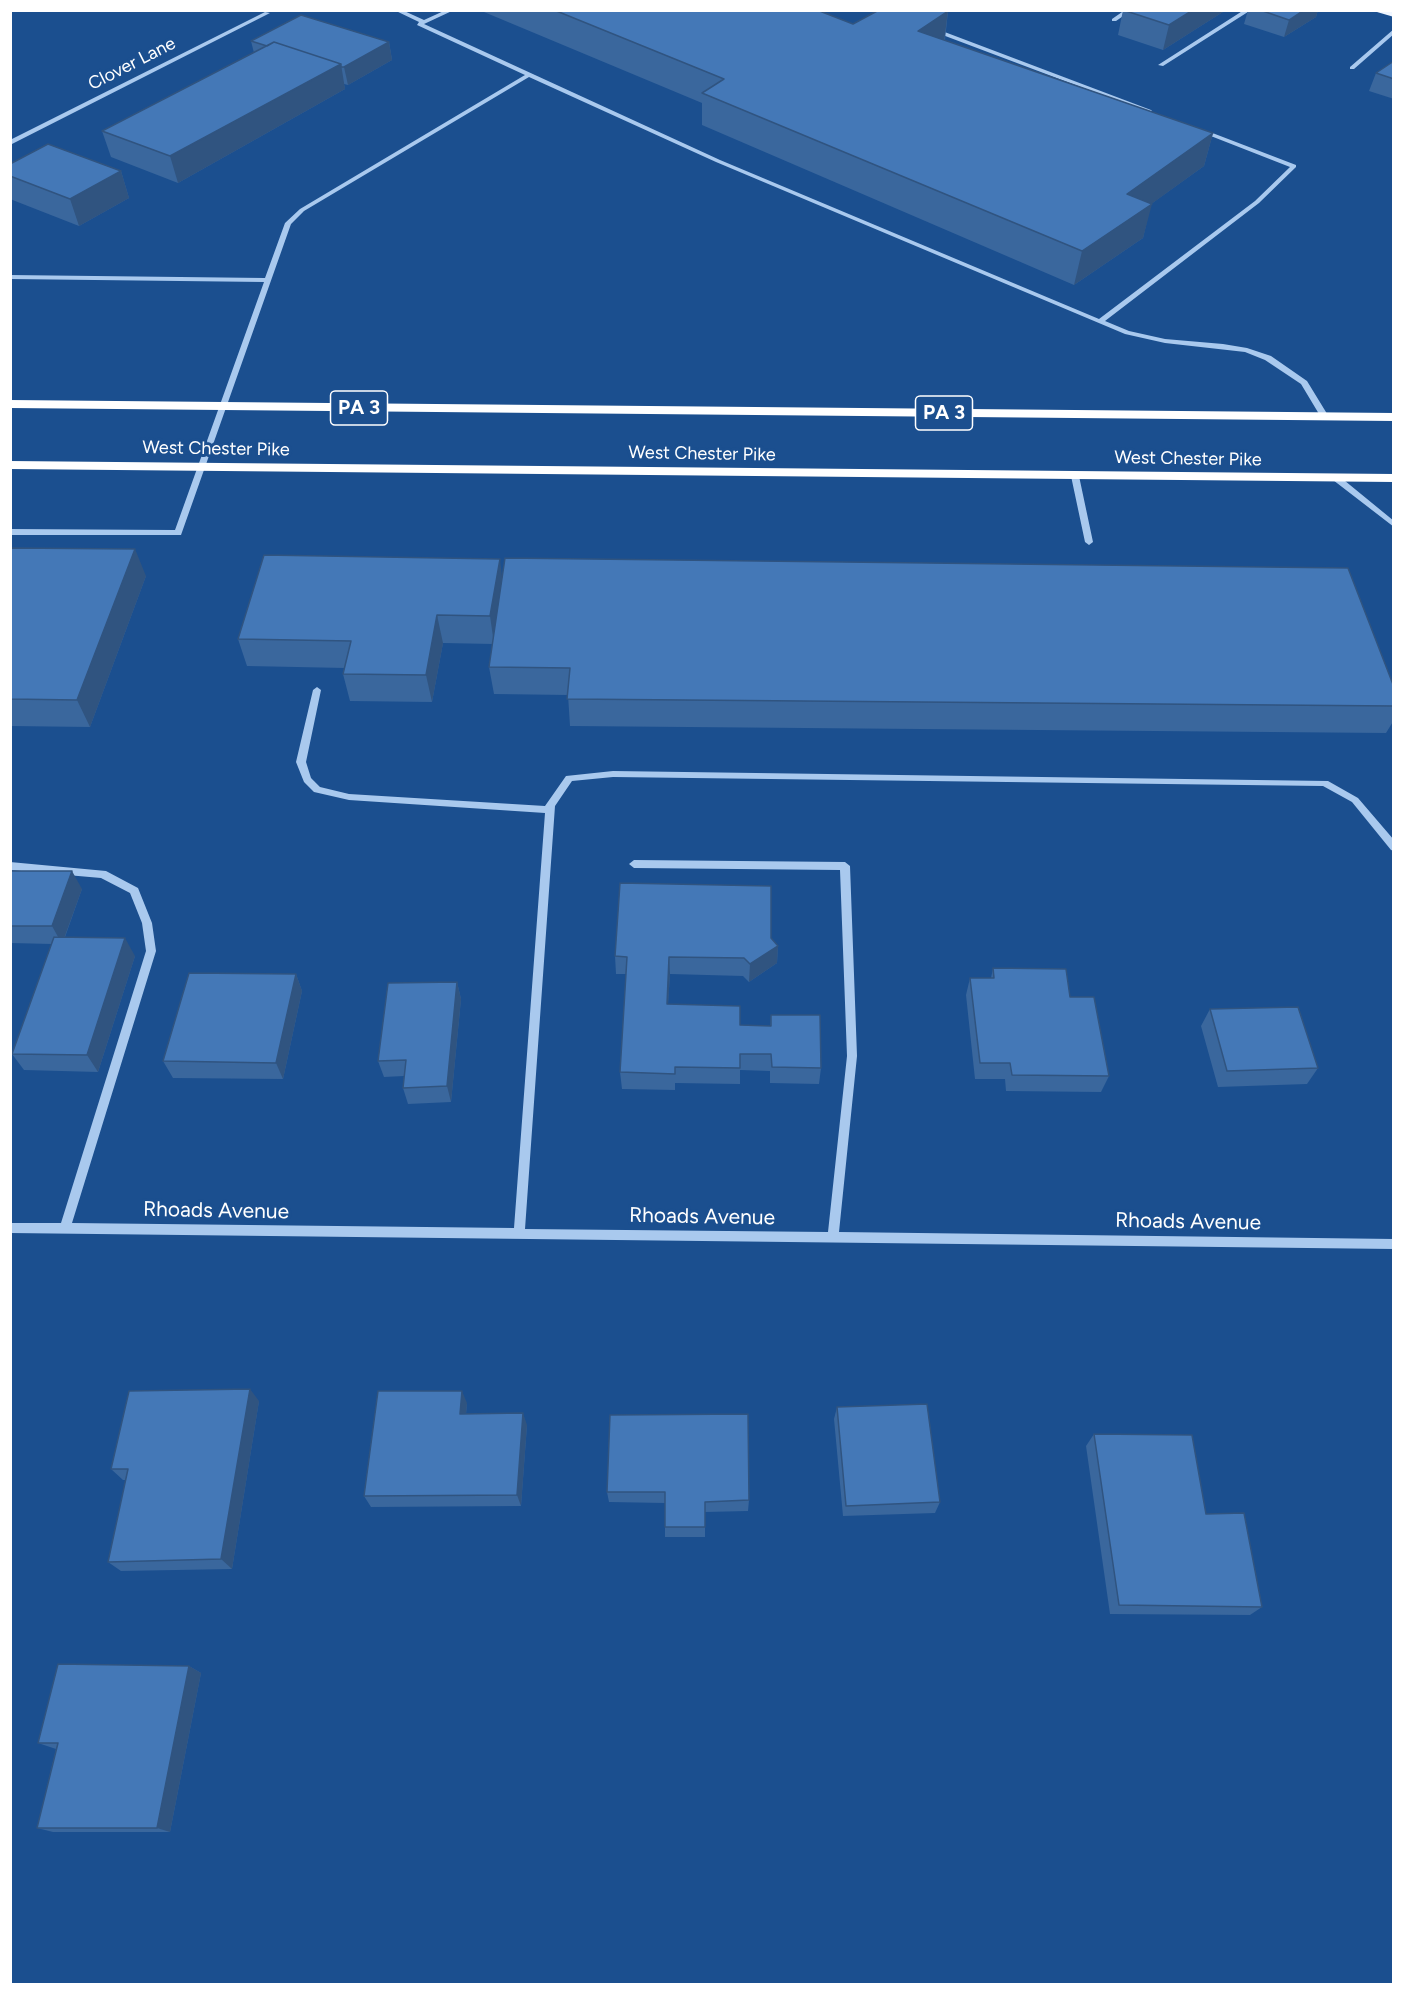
<!DOCTYPE html>
<html>
<head>
<meta charset="utf-8">
<style>
	body { margin:0 }
	#map { position:relative; width:1404px; height:1995px; overflow:hidden; background:#1b4f8f; font-family:Figtree,sans-serif }
	canvas { display:block }
	.frame { position:absolute; inset:0; border:12px solid #fff; pointer-events:none }
</style>
</head>
<body>
<div id="map">
<canvas width="1404" height="1995"></canvas>
<div class="frame"></div>
</div>
<script>
const context = document.querySelector('canvas').getContext('2d');
context.lineJoin = 'round';
function poly(rows) {
  const path = new Path2D();
  for (const r of rows) {
    path.moveTo(r[0], r[1]);
    for (let i = 2; i < r.length; i += 2) path.lineTo(r[i], r[i + 1]);
  }
  return path;
}
function fill(path, color) {
  context.fillStyle = color;
  context.fill(path, 'evenodd');
}
function strokePath(path, color, width, dash) {
  context.strokeStyle = color;
  context.lineWidth = width;
  context.lineCap = dash ? 'butt' : 'round';
  context.setLineDash(dash || []);
  context.stroke(path);
}
function label(font, color, halo, rows, align = 'center') {
  context.font = font + ' Figtree,sans-serif';
  context.lineWidth = 6;
  context.setLineDash([]);
  context.textBaseline = 'middle';
  context.strokeStyle = halo;
  context.fillStyle = color;
  for (const [text, x, y, turn = 0] of rows) {
    context.save();
    context.translate(x, y);
    context.rotate((+turn || 0) * Math.PI / 180);
    context.textAlign = isNaN(turn) ? turn : align;
    if (halo) context.strokeText(text, 0, 0);
    context.fillText(text, 0, 0);
    context.restore();
  }
}
fill(poly([
	[394,10,402,10,424,20,446,10,454,10,424,24,720,160,1099,319,1255,201,1290,167,1198,131,1198,129,1202,129,1296,165,1296,167,1259,203,1105,321,1129,331,1165,339,1223,344,1247,348,1271,356,1307,381,1329,417,1322,419,1301,384,1265,360,1245,352,1165,343,1125,334,716,162,529,77,304,211,291,224,181,535,10,535,10,529,175,530,264,282,10,279,10,275,265,278,285,223,300,209,525,75,417,25,419,22,394,10],
	[870,10,879,10,893,16,890,18,870,10],
	[1125,10,1132,10,1116,21,1112,21,1112,19,1125,10],
	[1244,10,1251,10,1163,66,1158,65,1244,10],
	[265,12,270,13,10,145,10,140,265,12],
	[934,28,1151,110,1152,111,1147,112,932,31,931,30,934,28],
	[1394,29,1394,34,1354,69,1350,69,1350,67,1394,29],
	[1072,474,1078,474,1079,476,1093,542,1089,545,1085,542,1071,476,1072,474],
	[1333,476,1339,476,1394,521,1394,527,1333,480,1333,476],
	[317,687,321,690,306,762,311,778,320,787,349,794,545,806,566,776,613,771,1328,781,1358,798,1394,840,1394,851,1391,850,1352,802,1323,786,613,777,572,781,555,806,525,1229,828,1232,847,1056,840,870,634,868,629,864,634,860,845,862,850,866,857,1056,839,1232,1394,1239,1394,1249,10,1233,10,1223,61,1223,146,951,142,923,130,893,101,878,10,870,10,862,106,871,138,888,152,923,156,951,72,1223,514,1228,545,813,349,800,314,792,304,782,296,762,313,690,317,687]
]), '#a9c9ee');
fill(poly([
	[1376,10,1394,12,1394,17,1377,12,1376,10]
]), '#f0f6ff');
fill(poly([
	[10,400,1394,413,1394,421,10,408,10,400],
	[10,461,1394,474,1394,482,10,469,10,461]
]), '#fff');
fill(poly([
	[484,10,817,10,853,24,948,11,945,40,1213,133,1204,166,1151,204,1143,238,1074,285,702,125,702,103,484,12],
	[1123,10,1226,10,1163,50,1118,35],
	[1248,10,1318,10,1316,17,1284,37,1244,24],
	[251,41,389,42,392,60,348,85,344,84,345,89,178,183,111,157,102,131,254,53],
	[1394,61,1394,99,1369,91,1376,73],
	[10,164,121,171,129,198,79,226,10,199],
	[10,548,146,576,90,727,10,726],
	[502,578,1394,687,1394,720,1386,733,570,726,568,695,494,694,489,667,493,644,443,643,432,702,350,701,343,674,345,668,247,666,238,639],
	[10,871,82,889,65,937,135,956,98,1072,24,1070,12,1054,52,944,10,943],
	[771,938,778,946,777,963,749,982,743,976,670,974,668,1004,740,1025,770,1026,771,1015,821,1068,819,1084,770,1083,770,1071,740,1070,740,1084,675,1083,675,1090,622,1089,620,1072,626,974,616,974,615,956],
	[993,968,1070,997,1109,1076,1101,1092,1006,1091,1005,1079,975,1079,966,995,970,978,991,978],
	[296,974,302,991,283,1079,173,1078,163,1061],
	[457,982,461,999,451,1102,408,1104,403,1088,404,1076,384,1077,378,1061],
	[1210,1009,1318,1068,1307,1084,1218,1087,1201,1026],
	[259,1401,232,1569,121,1571,108,1562,126,1480,123,1480,111,1469],
	[467,1403,466,1414,527,1425,521,1506,371,1507,364,1496],
	[837,1407,940,1502,935,1513,843,1516,834,1419],
	[610,1415,749,1500,748,1511,705,1512,705,1537,665,1537,665,1503,609,1502,607,1492],
	[1094,1434,1206,1514,1262,1607,1250,1615,1110,1614,1086,1446],
	[189,1666,201,1673,170,1832,53,1832,37,1828,56,1749,38,1743]
]), '#3a679d');
fill(poly([
	[1193,10,1226,10,1163,50,1169,25],
	[1304,10,1318,10,1316,17,1284,37,1289,20],
	[948,11,944,42,918,31],
	[389,42,392,60,348,85,344,67],
	[341,64,345,89,178,183,170,156],
	[1213,133,1204,166,1143,210,1152,204,1143,238,1074,285,1082,251,1127,194],
	[121,171,129,198,79,226,70,199],
	[135,549,146,576,90,727,77,700],
	[500,559,503,586,494,644,490,616],
	[437,615,443,643,432,702,426,675],
	[72,871,82,889,62,944,52,926],
	[125,938,135,956,98,1072,87,1055],
	[778,946,777,963,749,982,750,964],
	[669,957,670,974,667,1021,667,1004],
	[296,974,302,991,283,1079,276,1063],
	[457,982,461,999,451,1102,447,1086],
	[250,1389,259,1401,232,1569,221,1559],
	[462,1391,467,1403,465,1426,460,1414],
	[523,1413,527,1425,521,1506,517,1495],
	[189,1666,201,1673,170,1832,157,1828]
]), '#305480');
const building = poly([
	[554,10,817,10,853,24,879,10,947,10,948,11,918,31,1213,133,1127,194,1152,204,1082,251,702,93,724,79,554,10],
	[1123,10,1193,10,1169,25,1123,10],
	[1260,10,1304,10,1289,20,1260,10],
	[301,15,389,42,344,67,341,67,341,64,274,42,267,46,251,41,301,15],
	[274,42,341,64,170,156,102,131,274,42],
	[1394,61,1394,79,1376,73,1394,61],
	[48,144,121,171,70,199,10,176,10,164,48,144],
	[10,548,135,549,77,700,10,699,10,548],
	[264,555,500,559,490,616,437,615,426,675,343,674,351,641,238,639,264,555],
	[505,558,1348,568,1394,687,1394,706,567,699,570,668,489,667,505,558],
	[10,871,72,871,52,926,10,926,10,871],
	[620,883,771,886,771,938,778,946,750,964,744,958,669,957,667,1004,740,1006,740,1025,771,1026,771,1015,820,1015,821,1068,772,1067,771,1054,740,1054,740,1068,675,1067,675,1074,620,1072,627,957,615,956,620,883],
	[54,937,125,938,87,1055,12,1054,54,937],
	[993,968,1066,969,1070,997,1094,997,1109,1076,1012,1075,1010,1063,980,1063,970,978,994,978,993,968],
	[189,973,296,974,276,1063,163,1061,189,973],
	[457,982,447,1086,403,1088,406,1060,378,1061,388,983,457,982],
	[1298,1007,1318,1068,1227,1071,1210,1009,1298,1007],
	[250,1389,221,1559,108,1562,128,1469,111,1469,129,1391,250,1389],
	[378,1391,462,1391,460,1414,523,1413,517,1495,364,1496,378,1391],
	[927,1404,940,1502,846,1506,837,1407,927,1404],
	[748,1414,749,1500,705,1502,705,1527,665,1527,665,1492,607,1492,610,1415,748,1414],
	[1094,1434,1192,1435,1206,1514,1244,1513,1262,1607,1119,1605,1094,1434],
	[58,1664,189,1666,157,1828,37,1828,58,1743,38,1743,58,1664]
]);
fill(building, '#4478b7');
strokePath(building, '#305480', 1.5);
label('18px', '#fff', '#1b4f8f', [
	["Clover Lane",132,64,-27],
	["West Chester Pike",216,449,1],
	["West Chester Pike",702,454,1],
	["West Chester Pike",1188,459,1]
]);
for (const [x, y, w] of [
	[359,408,57],
	[944,413,57]
]) {
  const box = new Path2D();
  box.roundRect(x - w / 2, y - 17, w, 34, 4.5);
  context.fillStyle = '#1b4f8f';
  context.fill(box);
  strokePath(box, '#fff', 1.5);
}
label('bold 20px', '#fff', null, [
	["PA 3",359,408],
	["PA 3",944,413]
]);
label('21px', '#fff', '#1b4f8f', [
	["Rhoads Avenue",216,1211,1],
	["Rhoads Avenue",702,1217,1],
	["Rhoads Avenue",1188,1222,1]
]);
</script>
</body>
</html>
